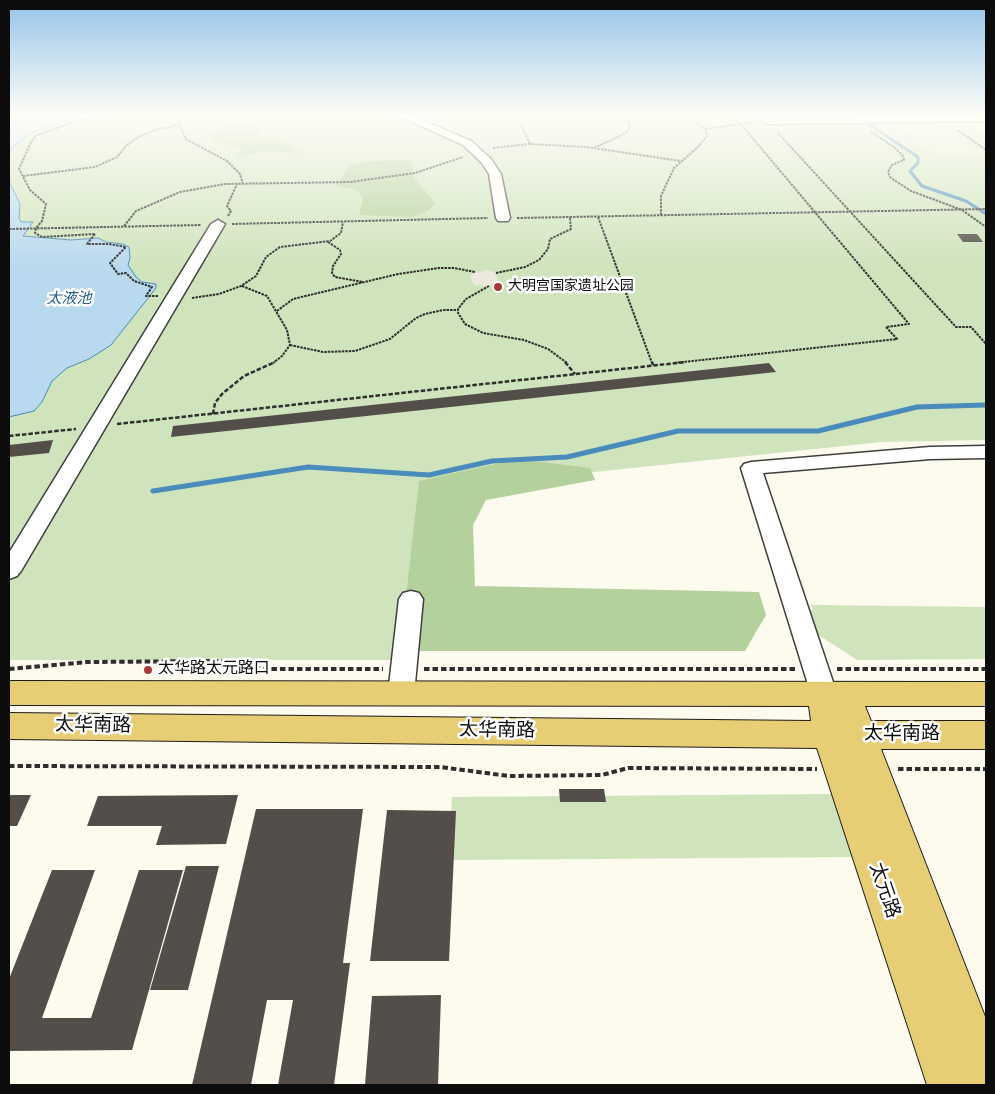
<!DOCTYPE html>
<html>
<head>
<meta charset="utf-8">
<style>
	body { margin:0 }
	#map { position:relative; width:995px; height:1094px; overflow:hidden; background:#fdfaee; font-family:Spectral,serif }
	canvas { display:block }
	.frame { position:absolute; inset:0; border:10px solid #0c0c0c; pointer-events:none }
</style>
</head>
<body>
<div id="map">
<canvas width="995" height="1094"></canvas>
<div class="frame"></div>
</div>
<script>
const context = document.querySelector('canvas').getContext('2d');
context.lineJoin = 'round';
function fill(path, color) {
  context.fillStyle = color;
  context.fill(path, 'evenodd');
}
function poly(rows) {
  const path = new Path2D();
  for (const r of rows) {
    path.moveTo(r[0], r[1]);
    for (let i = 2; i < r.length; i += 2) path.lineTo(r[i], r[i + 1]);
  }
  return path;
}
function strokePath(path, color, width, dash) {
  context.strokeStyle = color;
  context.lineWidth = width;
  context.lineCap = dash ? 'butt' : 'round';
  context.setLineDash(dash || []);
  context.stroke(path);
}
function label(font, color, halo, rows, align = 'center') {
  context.font = font + ' Spectral,"Noto Sans SC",serif';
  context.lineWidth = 5;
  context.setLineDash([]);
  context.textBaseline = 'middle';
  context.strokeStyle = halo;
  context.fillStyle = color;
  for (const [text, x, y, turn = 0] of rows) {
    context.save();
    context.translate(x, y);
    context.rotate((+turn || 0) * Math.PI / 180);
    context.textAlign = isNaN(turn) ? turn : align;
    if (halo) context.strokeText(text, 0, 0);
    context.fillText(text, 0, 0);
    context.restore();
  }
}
fill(poly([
	[9,116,959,116,986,134,986,440,882,442,440,488,417,660,9,660],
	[811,605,986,607,986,659,857,660,808,628,801,610,813,610],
	[836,794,856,857,449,860,452,797]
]), '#cfe3bc');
fill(poly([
	[229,118,277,118,280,127,262,127,256,138,278,139,288,143,300,153,262,151,239,158,234,154,242,150,236,146,209,141],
	[411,160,414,177,435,203,428,211,412,217,359,215,363,199,357,190,336,186,349,166,373,161],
	[518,459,590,468,595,480,486,500,473,525,475,586,759,592,766,615,745,651,400,651,419,481]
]), '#b4d19d');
fill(poly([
	[942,123,960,137,914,137,897,124],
	[919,140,965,140,985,155,937,156]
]), '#e0ebcc');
fill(poly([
	[488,270,496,273,498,282,487,286,474,285,470,277,471,274]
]), '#ece8de');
const water = poly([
	[9,116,78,116,31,133,19,142,9,152,9,116],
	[9,181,20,204,19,218,21,222,33,222,23,236,71,240,98,238,106,242,123,244,129,247,130,258,128,265,136,277,142,282,156,284,156,288,111,345,89,359,67,368,52,381,42,402,34,411,9,417,9,181]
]);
fill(water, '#b9d9ee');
strokePath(water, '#498bbb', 1);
strokePath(poly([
	[867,123,918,157,918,163,910,171,922,186,966,201,986,214]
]), '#498bbb', 3);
strokePath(poly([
	[153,491,308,467,429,475,492,461,567,457,678,431,818,431,917,407,986,405]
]), '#498bbb', 5);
fill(poly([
	[957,234,977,234,983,242,963,242],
	[769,363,776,372,171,437,173,426],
	[53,440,49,453,9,457,9,445],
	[559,789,604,789,606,802,560,802],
	[9,795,31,795,17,826,9,826],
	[238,795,226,844,156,845,162,826,87,826,98,796],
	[256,809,363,809,343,963,350,963,334,1085,278,1085,293,1000,267,1000,251,1085,192,1085],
	[387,810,456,811,449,961,370,961],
	[186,866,219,866,188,990,150,990],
	[52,870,95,870,42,1018,91,1018,139,870,183,870,132,1050,9,1051,9,979],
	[441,995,438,1085,365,1085,372,996]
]), '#534e4a');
const minor = poly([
	[399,116,413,116,471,141,491,159,501,174,510,218,508,221,498,221,496,218,489,174,482,163,463,145,399,116],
	[986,116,986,121,767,124,762,121,767,118,986,116],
	[218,220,225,224,21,571,17,576,9,579,9,553,211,224,218,220],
	[986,446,986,458,930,459,763,473,837,694,833,701,824,704,815,701,811,694,741,468,744,464,751,462,930,447,986,446],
	[411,591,419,593,423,599,414,694,410,701,401,704,392,701,388,694,399,599,403,593,411,591]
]);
const major = poly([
	[9,681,986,682,986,706,865,706,871,721,986,721,986,749,881,749,986,1019,986,1085,927,1085,817,748,9,739,9,713,811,721,809,706,9,705,9,681]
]);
strokePath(minor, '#3f3f3f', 3);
strokePath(major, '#1d1d1d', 2);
strokePath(poly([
	[91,116,37,135,31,142,19,169,30,190,46,204,42,221,36,228,35,233,42,237,95,234],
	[179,116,179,125,186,139,227,161,240,174,243,184],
	[517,116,530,144],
	[706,129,754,122],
	[958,130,986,150],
	[871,132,894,147,903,156,904,160,892,165,889,170,888,173,891,178,911,191,962,210,986,227],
	[778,133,956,327,971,327,986,344],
	[493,148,530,144,586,147,681,161],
	[594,148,624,134,630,128,629,122,619,116],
	[23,176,95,167,117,157,127,145,140,136,158,129,179,125],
	[661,215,661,196,674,168,697,148,707,136,705,128,681,116],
	[228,216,231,211,227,206,237,184],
	[598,217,652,363],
	[517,218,986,209],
	[232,224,488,218],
	[124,226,136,211,180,192,225,184,350,182,415,173,463,157],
	[9,229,201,225],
	[95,234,87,244,109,244,126,247,110,263,118,274,126,273,134,281,152,287,146,296,158,296],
	[328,242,340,250,341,254,333,266,332,273,335,277,363,282],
	[496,273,525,267,539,260,548,249,550,239,571,229,570,218],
	[242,286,267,296,287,330,290,345,282,356,273,363],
	[489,286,466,299,458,309,458,313,465,324,483,333,524,340,548,349,567,363],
	[192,298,219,294,241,286,256,276,266,257,280,247,330,241,341,233,343,222],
	[277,311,293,299,398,274,439,268,454,268,475,272],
	[290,345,323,352,355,351,390,339,416,318,425,314,443,310,458,310],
	[674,363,897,339,886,327,909,324,734,116]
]), '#2e2e2e', 2, [2.5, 1]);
strokePath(poly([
	[565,362,575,374],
	[652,362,653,365],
	[213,414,215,403,222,394,244,376,275,362],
	[117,424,686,362],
	[9,436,76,429]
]), '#2e2e2e', 2.5, [4.5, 2]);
strokePath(poly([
	[9,669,87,662,220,661,264,669,383,669],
	[424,669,796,669],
	[837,669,986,669],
	[9,766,440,767,509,776,602,775,628,768,817,769],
	[898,769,986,769]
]), '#2e2e2e', 4, [5.5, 3]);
fill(minor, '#fff');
fill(major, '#e7cd74');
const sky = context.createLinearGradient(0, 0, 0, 269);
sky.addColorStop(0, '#95c3ea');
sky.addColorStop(0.43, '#fefdf7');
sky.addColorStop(1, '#fefdf700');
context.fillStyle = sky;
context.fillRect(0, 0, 995, 269);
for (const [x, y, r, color] of [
	[498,287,5,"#aa373a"],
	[148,670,5,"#aa373a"]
]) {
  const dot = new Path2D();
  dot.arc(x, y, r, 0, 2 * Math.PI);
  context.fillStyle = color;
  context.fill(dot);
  strokePath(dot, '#fff', 2);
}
label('14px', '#0c0c0c', '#fff', [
	["大明宫国家遗址公园",508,287]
], 'left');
label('italic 15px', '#265e8d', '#fff', [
	["太液池",69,300]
]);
label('16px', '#0c0c0c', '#fff', [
	["太华路太元路口",158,670]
], 'left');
label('19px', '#0c0c0c', '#fff', [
	["太华南路",93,727,1],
	["太华南路",497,732,1],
	["太华南路",902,735],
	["太元路",883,891,71]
]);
</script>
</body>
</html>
